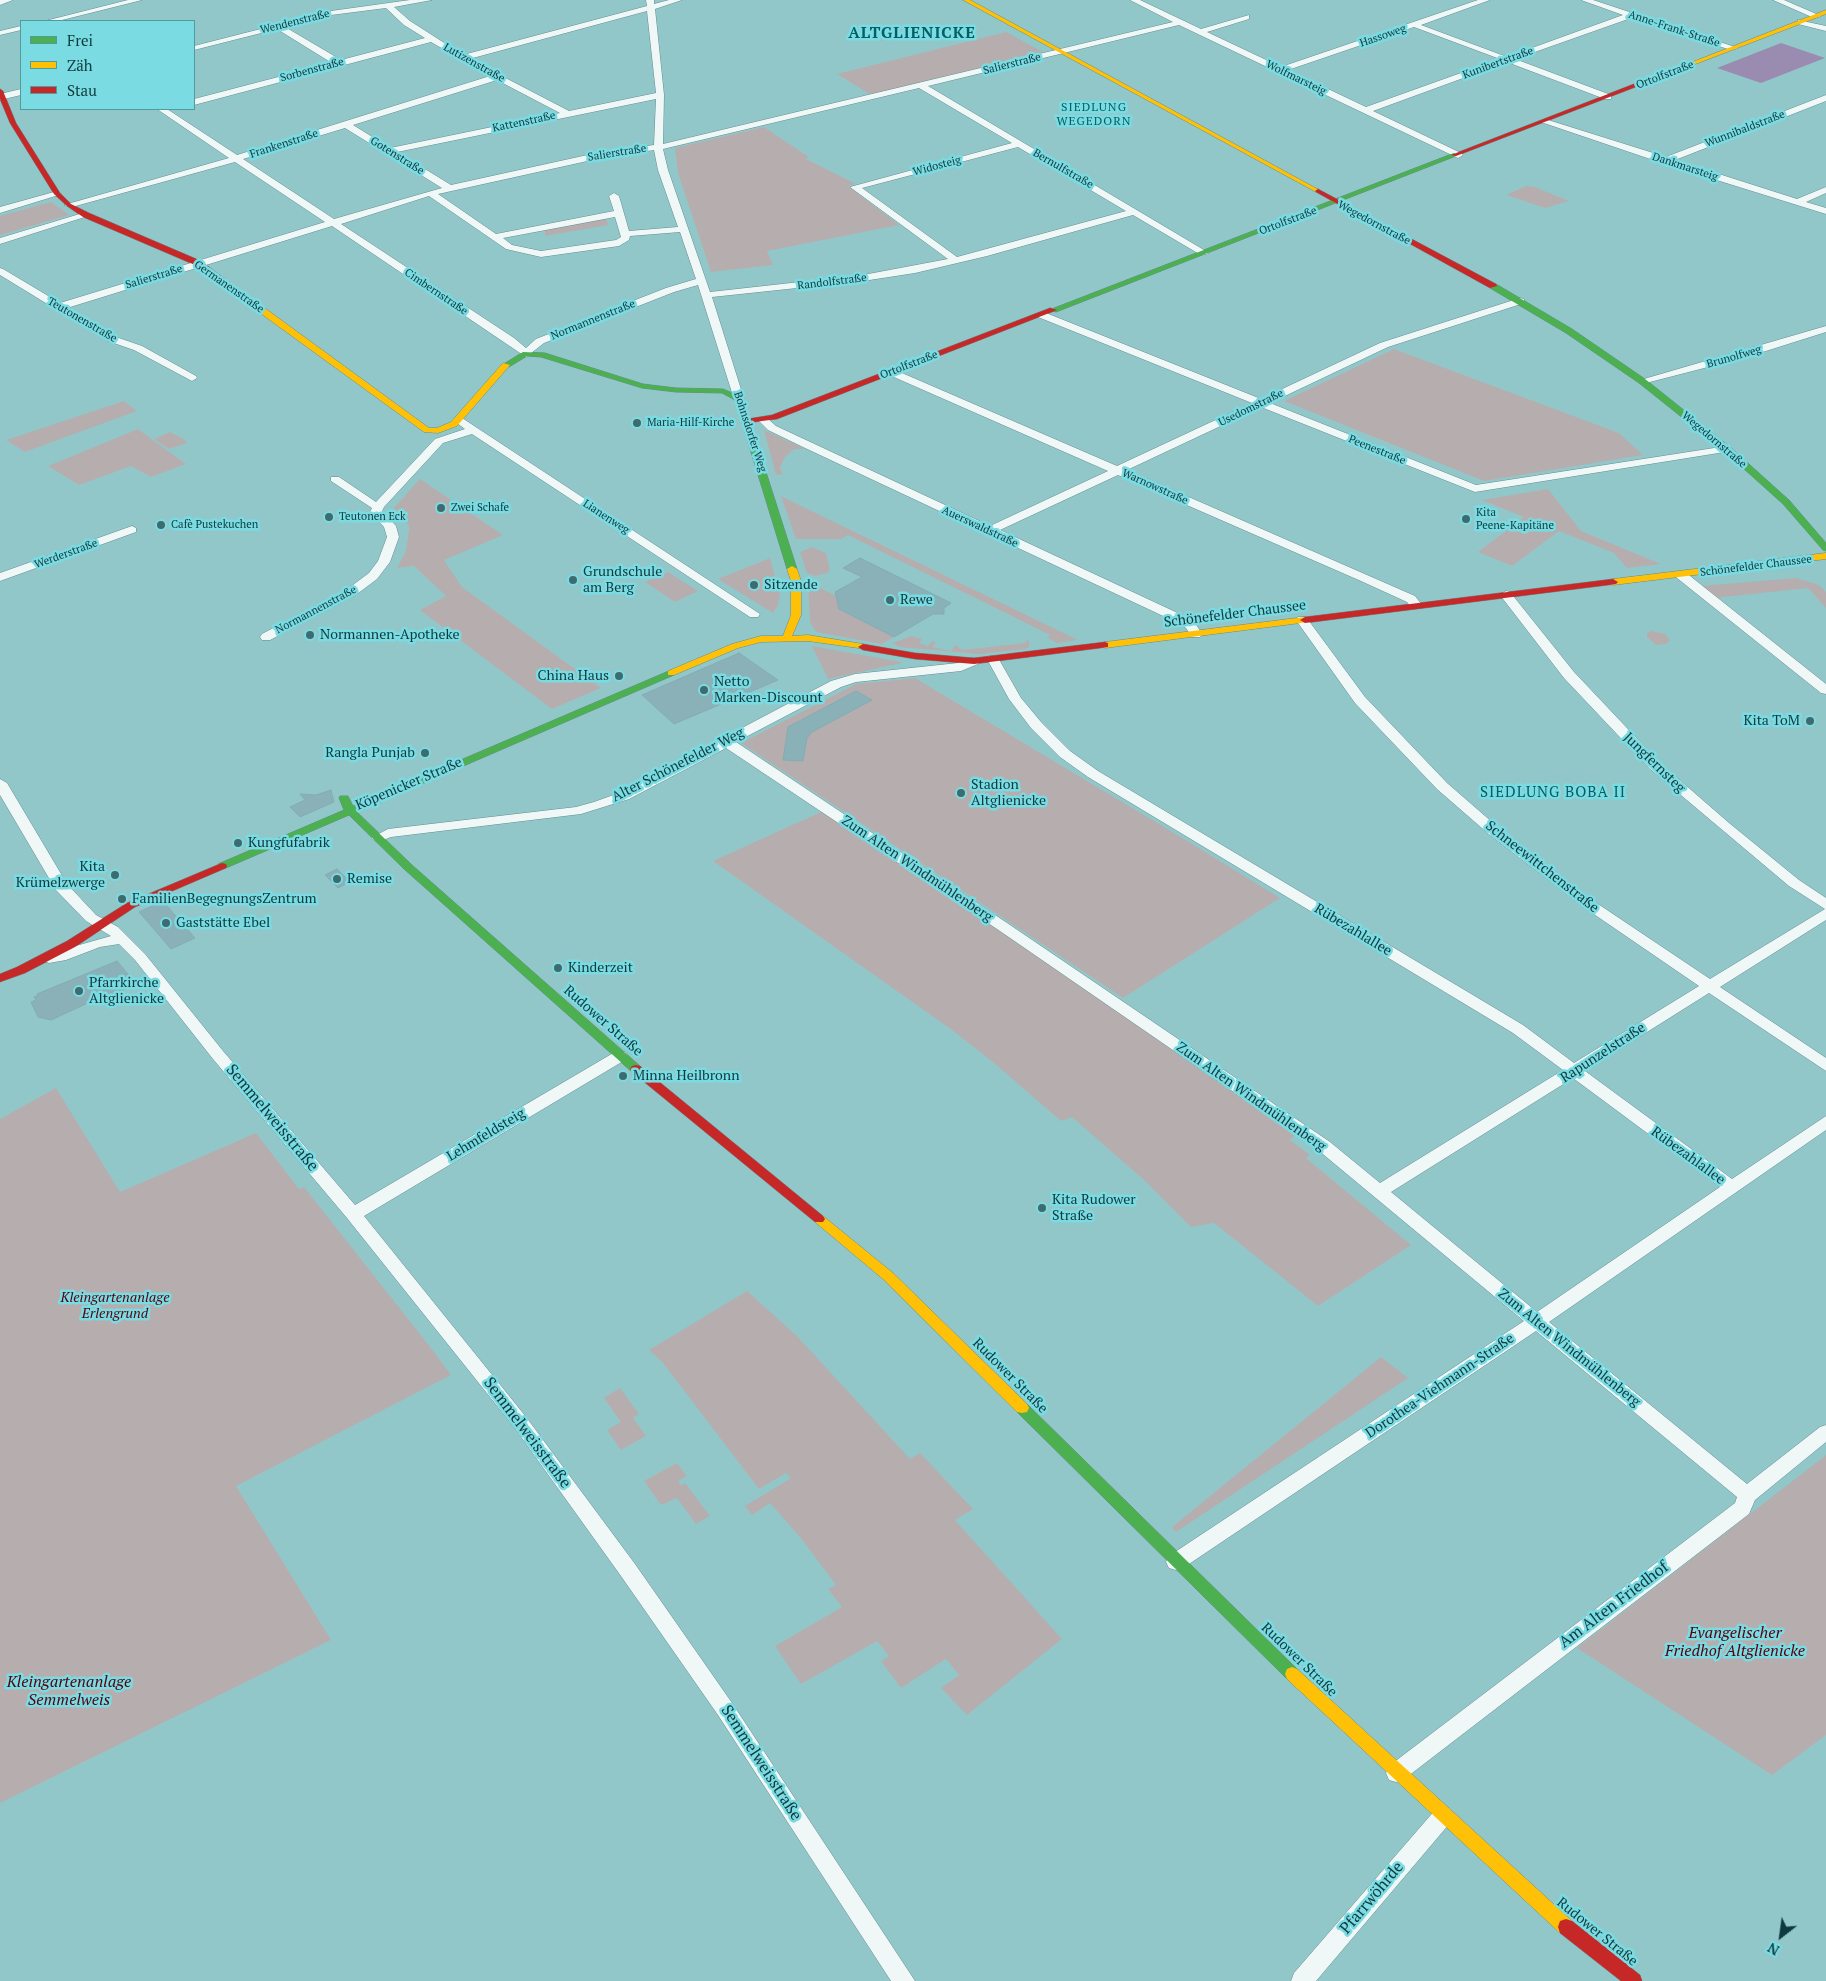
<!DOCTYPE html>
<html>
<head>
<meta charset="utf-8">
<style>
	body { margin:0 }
	#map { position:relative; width:1826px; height:1981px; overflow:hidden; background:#92c7ca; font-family:"PT Serif",serif }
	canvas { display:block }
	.legend { position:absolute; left:20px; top:20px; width:175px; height:90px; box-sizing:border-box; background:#7adbe2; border:1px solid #4f9ba0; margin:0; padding:6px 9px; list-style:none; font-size:15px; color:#0f3a3d }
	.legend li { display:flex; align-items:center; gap:10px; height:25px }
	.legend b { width:25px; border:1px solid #4f9ba0 }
	.north { position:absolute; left:1756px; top:1911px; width:50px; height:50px; -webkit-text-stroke:4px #7adbe2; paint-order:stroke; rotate:210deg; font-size:14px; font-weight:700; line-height:20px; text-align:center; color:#0f3a3d }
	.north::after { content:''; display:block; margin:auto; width:18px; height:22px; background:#0f3a3d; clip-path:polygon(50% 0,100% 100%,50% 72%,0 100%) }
</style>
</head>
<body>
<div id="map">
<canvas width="1826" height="1981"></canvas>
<ul class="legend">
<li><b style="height:6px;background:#4caf50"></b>Frei</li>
<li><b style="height:6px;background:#ffc107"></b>Zäh</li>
<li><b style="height:6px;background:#c62828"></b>Stau</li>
</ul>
<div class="north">N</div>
</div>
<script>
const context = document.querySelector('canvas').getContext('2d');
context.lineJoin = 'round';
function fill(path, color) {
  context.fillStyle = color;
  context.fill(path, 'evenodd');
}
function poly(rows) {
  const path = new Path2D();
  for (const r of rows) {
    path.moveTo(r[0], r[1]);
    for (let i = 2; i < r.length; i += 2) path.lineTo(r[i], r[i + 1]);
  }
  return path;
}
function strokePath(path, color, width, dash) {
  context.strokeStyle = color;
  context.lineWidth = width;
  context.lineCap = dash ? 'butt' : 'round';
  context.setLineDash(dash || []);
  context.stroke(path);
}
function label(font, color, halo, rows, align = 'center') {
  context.font = font + ' "PT Serif",serif';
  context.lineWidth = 5;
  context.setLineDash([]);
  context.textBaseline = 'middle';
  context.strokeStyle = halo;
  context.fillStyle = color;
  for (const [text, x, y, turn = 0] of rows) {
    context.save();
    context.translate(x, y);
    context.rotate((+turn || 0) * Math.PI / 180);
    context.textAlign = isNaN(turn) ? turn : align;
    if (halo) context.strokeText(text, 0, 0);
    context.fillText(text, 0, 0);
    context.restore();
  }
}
fill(poly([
	[1006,32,1043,52,871,95,837,74],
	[764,127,809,157,806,159,856,184,848,186,899,225,767,251,773,265,711,272,678,173,675,148],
	[1526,186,1535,187,1569,201,1545,208,1506,195],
	[51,202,69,215,0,235,0,216],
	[606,218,608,225,545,236,545,230],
	[1394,349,1619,433,1643,455,1484,481,1284,401],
	[124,401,137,411,25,452,6,440],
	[138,429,186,464,151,477,131,466,79,485,48,466],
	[764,430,805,449,794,449,785,457,780,468,783,474,776,475],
	[170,432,185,440,187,443,169,449,154,439],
	[420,479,503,535,444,560,462,587,601,688,552,709,420,610,446,596,414,566,397,568,406,551,409,529,409,525,391,511],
	[1548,489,1581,531,1661,564,1627,568,1614,553,1559,531,1512,566,1478,552,1524,517,1482,500],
	[781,496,795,503,1078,640,1057,643,1048,638,1050,635,848,535,842,539,796,539],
	[812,547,826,553,830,570,827,573,815,576,807,573,800,552],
	[770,558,780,594,778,605,773,613,718,579],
	[668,572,698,591,675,602,645,582],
	[1796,578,1819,585,1826,592,1826,608,1808,588,1715,598,1701,586],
	[811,583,836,596,839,609,894,637,882,644,816,632,810,622,808,584],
	[1651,631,1665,634,1670,640,1666,644,1656,645,1647,637,1647,633],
	[911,636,922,639,919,643,928,646,932,641,936,642,932,647,951,651,956,645,962,650,1026,643,1027,639,1030,643,1028,648,1024,649,980,654,899,647,893,643],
	[812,646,901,662,902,663,828,679],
	[915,678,1189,842,1280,898,1123,998,741,743,856,684],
	[823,811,931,882,1296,1134,1290,1140,1310,1155,1306,1158,1411,1245,1318,1306,1214,1223,1191,1227,1145,1181,1072,1117,1061,1121,994,1063,952,1030,713,861],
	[56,1088,120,1192,256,1133,299,1189,304,1187,431,1348,451,1375,236,1486,331,1640,0,1803,0,1119],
	[747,1291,797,1336,910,1459,920,1453,973,1509,955,1520,1062,1639,967,1715,941,1688,959,1675,946,1659,901,1688,881,1661,889,1656,877,1641,801,1684,775,1646,842,1607,828,1589,836,1585,800,1537,770,1503,752,1515,745,1506,791,1478,786,1473,759,1489,663,1363,649,1350],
	[1381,1357,1408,1378,1176,1532,1172,1527],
	[620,1388,639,1414,633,1418,646,1436,621,1450,607,1430,621,1422,604,1398],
	[1826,1455,1826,1735,1772,1775,1577,1648],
	[677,1463,687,1476,678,1481,681,1485,685,1483,710,1516,696,1524,677,1498,661,1505,644,1481]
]), '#b6aeae');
fill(poly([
	[1781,43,1825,58,1761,83,1717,68]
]), '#9a8cb0');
const building = poly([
	[860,558,951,603,944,608,944,614,933,614,894,637,839,609,835,592,862,577,843,568,860,558],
	[739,653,778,680,674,724,642,695,739,653],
	[856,691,872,700,812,732,807,738,803,761,783,760,788,727,856,691],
	[331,790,334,802,300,817,290,807,305,800,300,794,316,795,331,790],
	[337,869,350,882,338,888,325,875,337,869],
	[163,901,168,907,195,938,171,949,139,912,163,901],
	[117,961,137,985,90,1002,51,1020,38,1017,31,1002,36,1000,34,997,39,995,37,994,117,961]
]);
fill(building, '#8ab1b8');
strokePath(building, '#83acb2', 1);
const street = poly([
	[0,0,13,0,0,5,0,0],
	[128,0,142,0,58,21,45,21,128,0],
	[410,0,432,0,394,7,410,21,463,55,647,6,646,0,654,0,654,4,669,0,682,0,655,9,664,95,663,144,1173,22,1130,0,1140,0,1201,29,1249,15,1249,19,1207,32,1281,67,1478,0,1490,0,1421,25,1507,57,1623,15,1581,0,1593,0,1738,48,1731,50,1631,18,1515,59,1611,95,1611,99,1605,99,1507,62,1373,111,1461,153,1463,155,1458,158,1179,25,928,86,1209,253,1201,255,1133,215,987,256,915,273,863,281,712,297,744,399,739,402,734,399,698,285,674,292,544,343,526,357,332,226,67,308,116,337,142,346,196,376,197,378,192,381,134,350,108,341,0,275,0,268,3,269,60,303,325,222,235,162,72,207,64,205,229,158,157,109,167,109,237,155,490,76,431,42,194,105,194,99,332,63,277,29,194,50,194,46,331,11,410,0],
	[386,8,404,25,425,38,341,60,285,27,331,15,386,8],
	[647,11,656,93,569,111,469,59,647,11],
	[1414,27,1500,59,1366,107,1288,70,1414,27],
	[497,80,560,113,390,148,353,125,497,80],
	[919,88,1012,143,850,187,948,259,863,275,710,292,668,170,663,149,919,88],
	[656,99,654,145,592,154,451,185,397,152,656,99],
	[345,128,442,188,334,219,243,159,345,128],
	[1018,147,1126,211,957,257,862,188,1018,147],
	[654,150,658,170,678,227,629,231,619,196,614,193,609,196,614,211,496,234,438,194,592,160,654,150],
	[429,196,506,249,541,257,619,246,629,240,630,236,680,232,696,279,666,288,536,339,526,348,514,338,341,224,429,196],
	[615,217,621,237,616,240,541,251,512,245,503,238,615,217],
	[1773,0,1784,0,1821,16,1814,18,1773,0],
	[1798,20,1826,26,1826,31,1798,24,1798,20],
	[21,26,21,30,0,35,0,31,21,26],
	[21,89,21,95,0,100,0,94,21,89],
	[1826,95,1826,101,1675,160,1797,199,1826,187,1826,193,1806,202,1826,208,1826,214,1662,163,1541,122,1548,120,1666,157,1826,95],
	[54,192,62,194,0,213,0,207,54,192],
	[83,213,91,215,0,244,0,238,83,213],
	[1520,298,1524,299,1524,303,1388,347,1270,403,1476,485,1727,446,1733,449,1731,451,1475,492,1261,407,1127,470,1415,596,1422,605,1416,609,1412,608,1407,602,1361,581,1118,475,1000,530,1184,616,1195,623,1202,634,1200,637,1192,637,1186,628,1176,622,803,447,768,430,758,420,763,417,767,418,776,426,990,526,1108,471,887,374,887,370,895,370,1117,466,1252,403,1038,317,1038,313,1046,313,1261,399,1380,343,1520,298],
	[1826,326,1826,332,1747,357,1642,384,1637,381,1826,326],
	[458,417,462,418,760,614,758,617,750,617,472,434,443,443,384,507,382,511,396,526,399,537,390,562,377,579,357,594,270,640,262,640,260,637,262,634,349,588,369,573,378,561,387,537,384,527,370,512,372,508,331,481,331,477,339,477,376,502,435,439,465,429,453,420,458,417],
	[132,526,136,528,136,532,0,581,0,573,132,526],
	[1681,571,1685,572,1826,684,1826,694,1821,693,1677,578,1675,575,1681,571],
	[1506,591,1510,592,1574,672,1660,763,1729,823,1799,880,1826,898,1826,920,1720,987,1826,1058,1826,1071,1709,993,1585,1071,1732,1179,1826,1116,1826,1130,1549,1322,1747,1484,1820,1427,1826,1425,1826,1442,1755,1500,1749,1514,1403,1780,1396,1782,1389,1780,1386,1773,1389,1766,1735,1503,1737,1497,1536,1331,1183,1568,1176,1570,1169,1568,1166,1562,1169,1556,1524,1321,1318,1150,1000,931,726,748,629,799,581,814,391,837,378,842,371,838,388,829,576,807,594,802,619,793,831,681,855,674,958,663,970,658,978,658,980,661,978,664,961,671,856,682,841,687,736,742,1010,925,1330,1142,1380,1183,1563,1070,1513,1033,1088,777,1060,757,1031,728,1009,699,987,659,989,656,997,656,1021,698,1041,722,1070,751,1098,771,1523,1025,1574,1063,1699,986,1585,908,1490,835,1437,789,1355,703,1296,620,1298,617,1306,617,1365,697,1447,783,1500,829,1595,902,1710,979,1825,909,1789,886,1650,769,1564,678,1500,595,1506,591],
	[1573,1078,1720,1187,1537,1312,1391,1192,1573,1078],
	[0,779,7,783,67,884,96,915,118,927,145,954,223,1051,355,1205,615,1052,625,1052,628,1056,625,1060,364,1216,526,1417,635,1564,732,1703,915,1981,891,1981,718,1715,621,1576,514,1427,347,1218,213,1059,135,960,119,944,100,947,66,960,49,963,44,961,42,958,44,955,111,936,86,921,56,890,0,795,0,779],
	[1443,1806,1450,1809,1453,1816,1450,1823,1316,1981,1291,1981,1294,1973,1436,1809,1443,1806]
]);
const fast = poly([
	[1454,153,1457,155,1456,156,1056,312,1049,310,1454,153],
	[1490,284,1496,284,1572,329,1645,379,1730,447,1789,500,1826,543,1826,551,1823,550,1783,504,1724,451,1639,383,1566,333,1490,288,1490,284],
	[523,352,545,353,643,384,676,388,723,389,742,397,797,569,795,571,789,571,787,569,735,400,722,393,676,392,642,388,541,357,527,356,509,367,502,365,523,352],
	[671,670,674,671,674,675,357,812,412,865,640,1066,642,1069,640,1072,632,1072,404,869,349,815,226,868,218,868,217,866,218,864,344,810,339,798,340,796,348,796,353,806,671,670],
	[1022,1403,1027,1404,1297,1669,1299,1674,1297,1679,1292,1681,1287,1679,1017,1412,1015,1408,1017,1404,1022,1403]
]);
const slow = poly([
	[963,0,970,0,1321,191,1316,192,963,0],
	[1826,10,1826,14,1659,78,1654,77,1826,10],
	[223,282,229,282,429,428,437,428,451,422,503,363,510,365,457,426,438,433,424,432,223,286,223,282],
	[1826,553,1826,559,1613,585,1608,582,1613,579,1826,553],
	[792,566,797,569,801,581,801,615,792,636,808,635,863,644,868,647,866,649,808,641,761,642,738,648,674,675,668,675,668,671,732,644,761,636,783,636,791,615,791,581,787,569,792,566],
	[1305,617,1308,618,1308,622,1105,648,1100,645,1105,642,1305,617],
	[819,1214,823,1216,893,1273,1027,1404,1029,1408,1027,1412,1022,1413,1017,1412,883,1279,815,1222,813,1219,815,1216,819,1214],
	[1292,1667,1297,1669,1572,1921,1574,1927,1572,1933,1566,1935,1560,1933,1287,1679,1285,1674,1287,1669,1292,1667]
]);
const jam = poly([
	[1657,75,1660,77,1659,78,1456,156,1451,155,1657,75],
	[0,89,3,91,16,123,60,193,71,204,89,213,201,261,229,282,229,286,223,286,195,265,83,217,67,206,54,194,10,123,0,99,0,89],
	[1318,189,1496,284,1497,286,1490,288,1316,192,1315,191,1318,189],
	[1050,308,1057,310,777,419,747,423,743,421,747,419,772,415,1050,308],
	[1613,579,1618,582,1616,584,1305,623,1300,620,1305,617,1613,579],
	[1105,642,1108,643,1108,647,974,664,915,659,863,650,858,647,863,644,915,653,974,658,1105,642],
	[222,863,226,864,227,866,226,868,135,907,75,947,25,973,0,982,0,974,17,967,67,941,127,903,222,863],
	[636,1065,640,1066,823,1216,825,1219,823,1222,815,1222,632,1072,630,1069,632,1066,636,1065],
	[1566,1919,1572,1921,1640,1975,1642,1981,1621,1981,1560,1933,1558,1927,1560,1921,1566,1919]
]);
strokePath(street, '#658c8e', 1);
strokePath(fast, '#658c8e', 1);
strokePath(slow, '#658c8e', 1);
strokePath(jam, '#658c8e', 1);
fill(street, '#eff7f7');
fill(fast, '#4caf50');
fill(slow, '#ffc107');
fill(jam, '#c62828');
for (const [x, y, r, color] of [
	[637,423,5,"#3d6b6e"],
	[441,508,5,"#3d6b6e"],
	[329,517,5,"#3d6b6e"],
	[1466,519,5,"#3d6b6e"],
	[161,525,5,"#3d6b6e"],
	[573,580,5,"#3d6b6e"],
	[754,585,5,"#3d6b6e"],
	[890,600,5,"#3d6b6e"],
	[310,635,5,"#3d6b6e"],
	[619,676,5,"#3d6b6e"],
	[704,690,5,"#3d6b6e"],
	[1810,721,5,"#3d6b6e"],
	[425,753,5,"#3d6b6e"],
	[961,793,5,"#3d6b6e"],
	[238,843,5,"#3d6b6e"],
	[115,875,5,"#3d6b6e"],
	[337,879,5,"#3d6b6e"],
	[122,899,5,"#3d6b6e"],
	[166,923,5,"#3d6b6e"],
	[558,968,5,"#3d6b6e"],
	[79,991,5,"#3d6b6e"],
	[623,1076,5,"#3d6b6e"],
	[1042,1208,5,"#3d6b6e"]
]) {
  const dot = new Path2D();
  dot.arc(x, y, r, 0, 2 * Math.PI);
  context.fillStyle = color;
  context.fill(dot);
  strokePath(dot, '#7adbe2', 2);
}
label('11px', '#0f3a3d', '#7adbe2', [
	["Wendenstraße",295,22,-14],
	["Anne-Frank-Straße",1674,29,18],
	["Hassoweg",1383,36,-19],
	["Lutizenstraße",474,63,29],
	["Kunibertstraße",1498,63,-20],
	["Salierstraße",1012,64,-14],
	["Sorbenstraße",312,70,-15],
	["Ortolfstraße",1665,75,-21],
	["Wolfmarsteig",1296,78,26],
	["Kattenstraße",524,122,-12],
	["Wunnibaldstraße",1745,129,-21],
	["Frankenstraße",284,144,-18],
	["Salierstraße",617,153,-9],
	["Gotenstraße",397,156,32],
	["Widosteig",937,166,-15],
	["Dankmarsteig",1685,167,18],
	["Bernulfstraße",1063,169,30],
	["Ortolfstraße",1288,221,-21],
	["Wegedornstraße",1374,223,28],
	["Salierstraße",154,277,-17],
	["Randolfstraße",832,282,-7],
	["Germanenstraße",229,287,35],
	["Cimbernstraße",436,292,34],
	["Teutonenstraße",82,320,30],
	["Normannenstraße",593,320,-22],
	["Brunolfweg",1734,357,-16],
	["Ortolfstraße",909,365,-21],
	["Usedomstraße",1251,408,-26],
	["Bohnsdorfer Weg",750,432,72],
	["Wegedornstraße",1714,440,40],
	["Peenestraße",1377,450,22],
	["Warnowstraße",1155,487,24],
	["Lianenweg",606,517,33],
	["Auerswaldstraße",980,527,25],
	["Werderstraße",66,554,-20],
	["Schönefelder Chaussee",1756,566,-7],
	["Normannenstraße",316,610,-28]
]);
label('11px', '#0f3a3d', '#7adbe2', [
	["Maria-Hilf-Kirche",647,423],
	["Zwei Schafe",451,508],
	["Kita",1476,513],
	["Peene-Kapitäne",1476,526],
	["Teutonen Eck",339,517],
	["Cafè Pustekuchen",171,525]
], 'left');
context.letterSpacing = '1px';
label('12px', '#045e63', '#7adbe2', [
	["SIEDLUNG",1094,108],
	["WEGEDORN",1094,122]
]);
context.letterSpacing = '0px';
label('14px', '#0f3a3d', '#7adbe2', [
	["Grundschule",583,572],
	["am Berg",583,588],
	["Sitzende",764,585],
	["Rewe",900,600],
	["Normannen-Apotheke",320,635],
	["China Haus",609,676,"right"],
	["Netto",714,682],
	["Marken-Discount",714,698],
	["Kita ToM",1800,721,"right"],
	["Rangla Punjab",415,753,"right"],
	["Stadion",971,785],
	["Altglienicke",971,801],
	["Kungfufabrik",248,843],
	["Kita",105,867,"right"],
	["Krümelzwerge",105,883,"right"],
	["Remise",347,879],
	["FamilienBegegnungsZentrum",132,899],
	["Gaststätte Ebel",176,923],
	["Kinderzeit",568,968],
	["Pfarrkirche",89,983],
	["Altglienicke",89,999],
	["Minna Heilbronn",633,1076],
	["Kita Rudower",1052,1200],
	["Straße",1052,1216]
], 'left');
label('14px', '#0f3a3d', '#7adbe2', [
	["Schönefelder Chaussee",1235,614,-7],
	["Jungfernsteg",1654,763,44],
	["Alter Schönefelder Weg",678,765,-27],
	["Köpenicker Straße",409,784,-23],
	["Schneewittchenstraße",1542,867,38],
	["Zum Alten Windmühlenberg",917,869,34],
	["Rübezahlallee",1353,930,31],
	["Rudower Straße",603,1021,41],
	["Rapunzelstraße",1603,1053,-33],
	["Zum Alten Windmühlenberg",1251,1097,35],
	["Lehmfeldsteig",486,1135,-31],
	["Rübezahlallee",1688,1156,36],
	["Zum Alten Windmühlenberg",1569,1348,39],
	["Rudower Straße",1010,1376,45],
	["Dorothea-Viehmann-Straße",1440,1386,-34],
	["Rudower Straße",1299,1660,44],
	["Rudower Straße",1597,1932,39]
]);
label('italic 14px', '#58000d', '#7adbe2', [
	["Kleingartenanlage",115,1298],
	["Erlengrund",115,1314]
]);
context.letterSpacing = '1px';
label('15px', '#045e63', '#7adbe2', [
	["SIEDLUNG BOBA II",1553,793]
]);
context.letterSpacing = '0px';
context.letterSpacing = '1px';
label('bold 16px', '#045e63', '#7adbe2', [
	["ALTGLIENICKE",912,33]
]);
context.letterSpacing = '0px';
label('16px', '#0f3a3d', '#7adbe2', [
	["Semmelweisstraße",272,1118,50],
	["Semmelweisstraße",527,1433,53],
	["Am Alten Friedhof",1614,1605,-37],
	["Semmelweisstraße",761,1763,57],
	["Pfarrwöhrde",1372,1898,-50]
]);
label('italic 16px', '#58000d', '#7adbe2', [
	["Evangelischer",1735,1633],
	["Friedhof Altglienicke",1735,1651],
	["Kleingartenanlage",69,1682],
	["Semmelweis",69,1700]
]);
</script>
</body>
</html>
